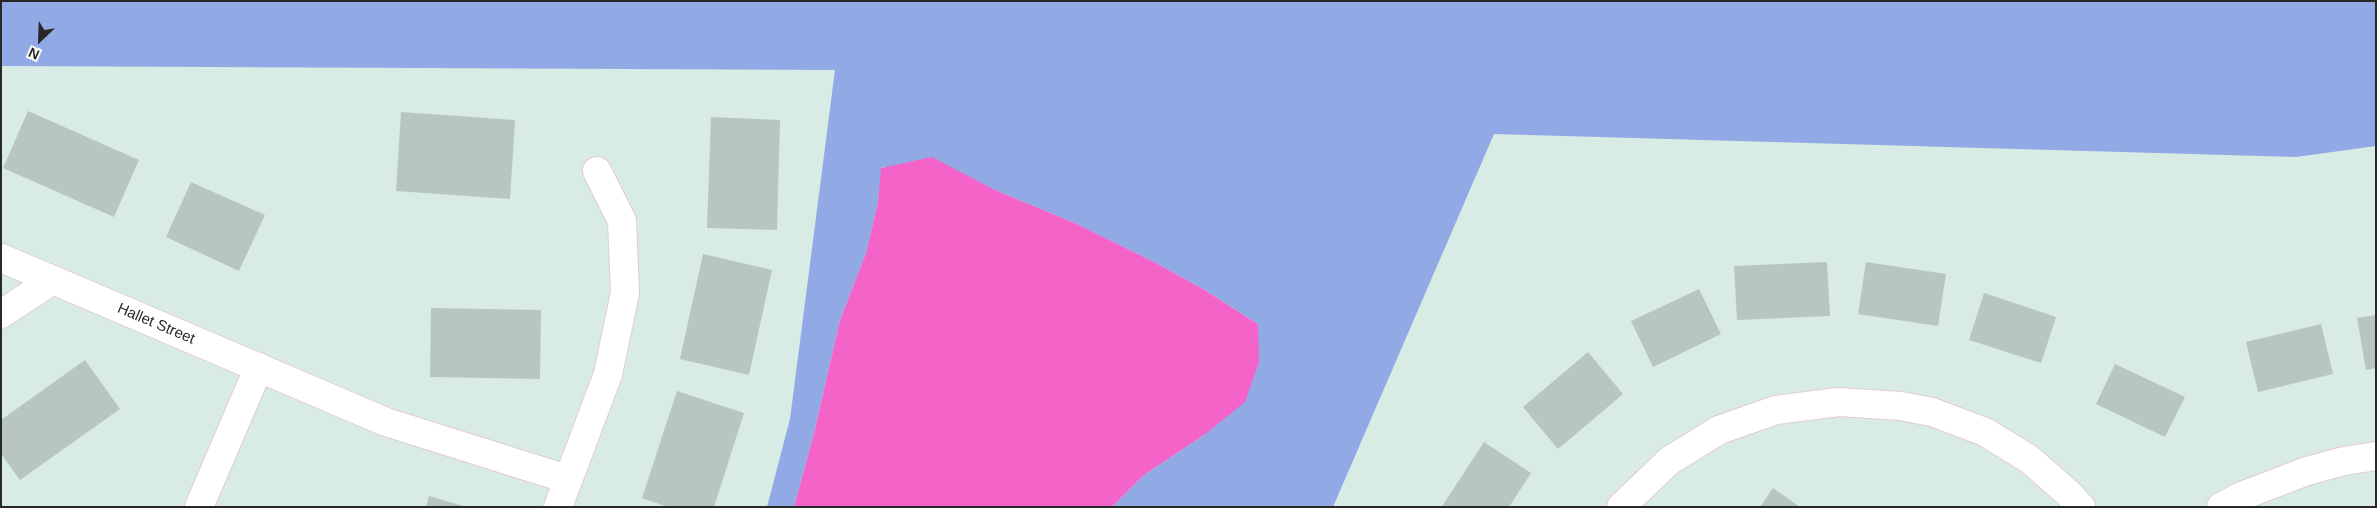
<!DOCTYPE html>
<html>
<head>
<meta charset="utf-8">
<style>
	body { margin:0 }
	#map { position:relative; width:2377px; height:508px; overflow:hidden; background:#d8ebe4; font-family:Arial,sans-serif }
	canvas { display:block }
	.frame { position:absolute; inset:0; border:2px solid #282828; pointer-events:none }
	.north { position:absolute; left:15px; top:15px; width:50px; height:50px; -webkit-text-stroke:4px #fff; paint-order:stroke; rotate:204deg; font-size:14px; font-weight:700; line-height:20px; text-align:center; color:#282828 }
	.north::after { content:''; display:block; margin:auto; width:18px; height:22px; background:#282828; clip-path:polygon(50% 0,100% 100%,50% 72%,0 100%) }
</style>
</head>
<body>
<div id="map">
<canvas width="2377" height="508"></canvas>
<div class="frame"></div>
<div class="north">N</div>
</div>
<script>
const context = document.querySelector('canvas').getContext('2d');
context.lineJoin = 'round';
function fill(path, color) {
  context.fillStyle = color;
  context.fill(path, 'evenodd');
}
function poly(rows) {
  const path = new Path2D();
  for (const r of rows) {
    path.moveTo(r[0], r[1]);
    for (let i = 2; i < r.length; i += 2) path.lineTo(r[i], r[i + 1]);
  }
  return path;
}
function strokePath(path, color, width, dash) {
  context.strokeStyle = color;
  context.lineWidth = width;
  context.lineCap = dash ? 'butt' : 'round';
  context.setLineDash(dash || []);
  context.stroke(path);
}
function label(font, color, halo, rows, align = 'center') {
  context.font = font + ' Arial,sans-serif';
  context.lineWidth = 5;
  context.setLineDash([]);
  context.textBaseline = 'middle';
  context.strokeStyle = halo;
  context.fillStyle = color;
  for (const [text, x, y, turn = 0] of rows) {
    context.save();
    context.translate(x, y);
    context.rotate((+turn || 0) * Math.PI / 180);
    context.textAlign = isNaN(turn) ? turn : align;
    if (halo) context.strokeText(text, 0, 0);
    context.fillText(text, 0, 0);
    context.restore();
  }
}
fill(poly([
	[1,1,2376,1,2376,146,2296,157,1494,134,1333,507,1112,507,1144,475,1204,435,1258,324,1203,289,1156,263,1077,224,995,190,882,167,878,202,866,253,840,320,814,433,794,507,767,507,790,419,835,70,1,66]
]), '#91aae5');
fill(poly([
	[932,157,995,190,1077,224,1156,263,1203,289,1258,324,1259,362,1245,402,1204,435,1144,475,1112,507,794,507,814,433,840,320,866,253,878,202,881,168]
]), '#f464c8');
fill(poly([
	[28,111,139,160,114,217,3,168],
	[401,112,515,120,510,199,396,191],
	[711,117,780,120,777,230,707,228],
	[191,182,265,215,239,271,166,237],
	[703,254,772,270,749,375,680,359],
	[1827,262,1830,316,1737,320,1734,266],
	[1866,262,1946,274,1938,326,1858,314],
	[1699,289,1721,334,1653,367,1631,321],
	[1984,293,2056,317,2041,363,1969,340],
	[431,308,541,310,540,379,430,377],
	[2376,315,2376,368,2366,370,2357,318],
	[2321,324,2333,374,2258,392,2246,342],
	[1588,352,1623,394,1558,449,1523,407],
	[85,360,120,409,20,480,1,454,1,420],
	[2115,364,2185,397,2165,437,2096,404],
	[677,391,744,413,714,507,668,507,642,498],
	[1484,442,1531,473,1509,507,1445,507,1443,505],
	[1773,488,1800,507,1760,507],
	[429,496,463,506,463,507,426,507]
]), '#b8c6c1');
const minor = poly([
	[1,258,53,280],
	[1,314,53,280,386,422,567,479],
	[199,507,259,367],
	[558,507,608,374,625,293,622,221,597,171],
	[1621,507,1669,461,1719,430,1776,410,1838,402,1901,406,1932,412,1985,432,2029,459,2068,493,2081,507],
	[2221,507,2239,497,2307,471,2344,461,2376,456]
]);
strokePath(minor, '#e2cdd0', 30);
strokePath(minor, '#fff', 28);
label('15px', '#282828', '#fff', [
	["Hallet Street",156,324,23]
]);
</script>
</body>
</html>
